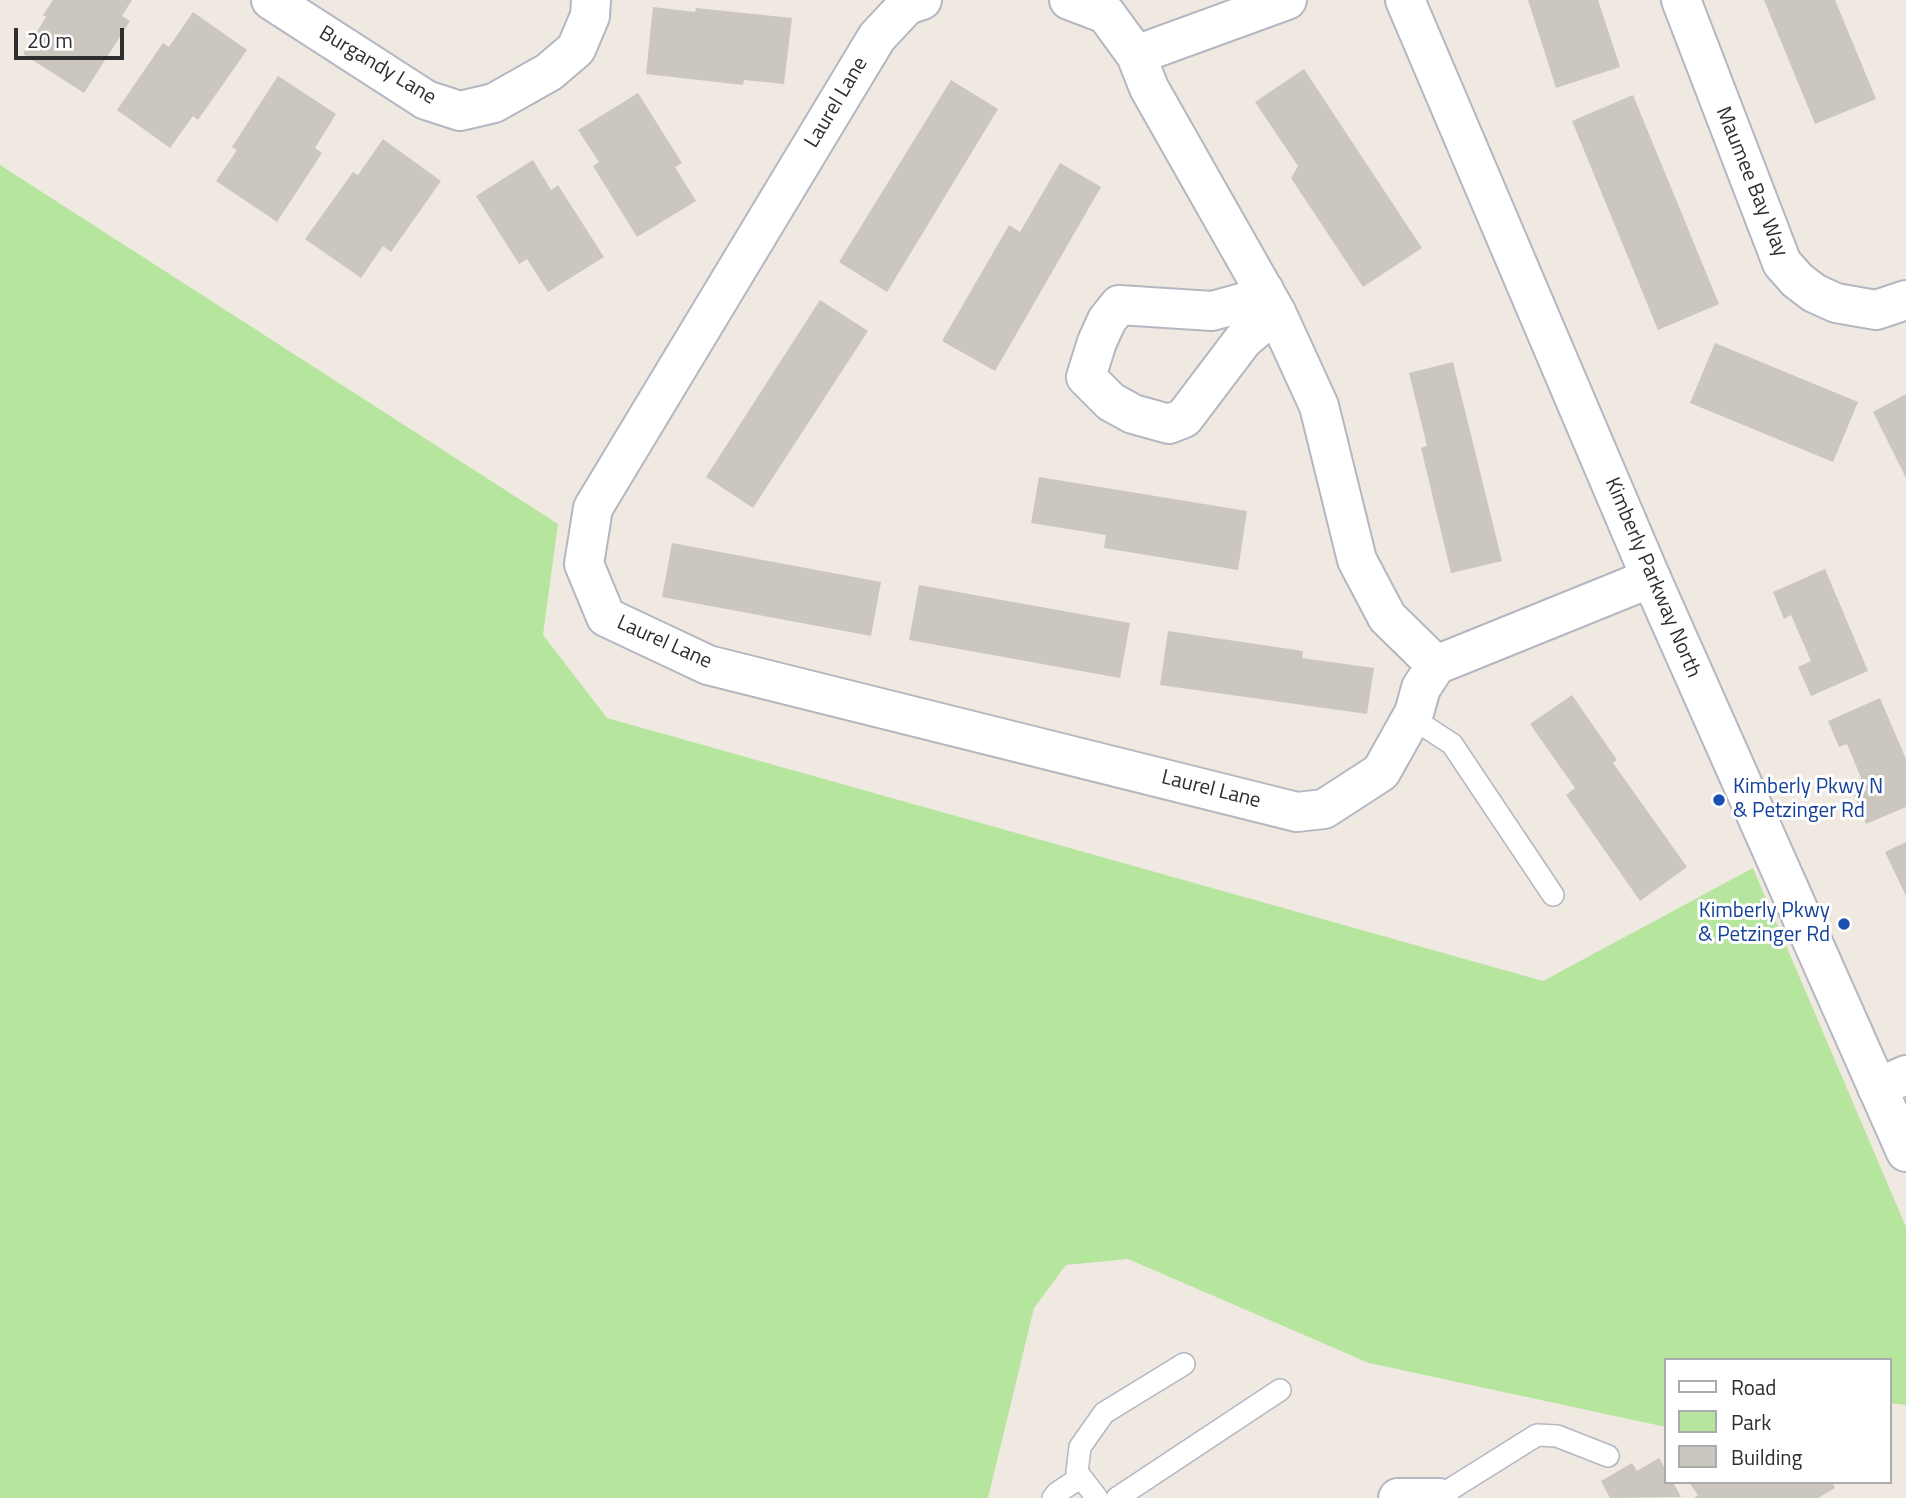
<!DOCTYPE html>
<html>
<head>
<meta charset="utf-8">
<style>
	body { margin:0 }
	#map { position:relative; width:1906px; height:1498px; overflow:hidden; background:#efe9e1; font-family:"Titillium Web",sans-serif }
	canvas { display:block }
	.legend { position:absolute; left:1664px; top:1358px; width:228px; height:126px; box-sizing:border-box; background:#fff; border:2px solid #ababab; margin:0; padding:9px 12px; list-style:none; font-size:21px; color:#2e2e2e }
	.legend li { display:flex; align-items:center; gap:14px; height:35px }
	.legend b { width:35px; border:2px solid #ababab }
	.scale { position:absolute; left:14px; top:28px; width:110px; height:32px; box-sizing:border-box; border:4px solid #2e2e2e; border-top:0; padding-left:9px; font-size:21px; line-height:24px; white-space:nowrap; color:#2e2e2e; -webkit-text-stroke:5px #fff; paint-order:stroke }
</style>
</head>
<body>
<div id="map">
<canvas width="1906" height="1498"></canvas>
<ul class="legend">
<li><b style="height:9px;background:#fff"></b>Road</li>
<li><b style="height:19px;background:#b6e59e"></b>Park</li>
<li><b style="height:19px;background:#cbc7bf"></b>Building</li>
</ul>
<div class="scale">20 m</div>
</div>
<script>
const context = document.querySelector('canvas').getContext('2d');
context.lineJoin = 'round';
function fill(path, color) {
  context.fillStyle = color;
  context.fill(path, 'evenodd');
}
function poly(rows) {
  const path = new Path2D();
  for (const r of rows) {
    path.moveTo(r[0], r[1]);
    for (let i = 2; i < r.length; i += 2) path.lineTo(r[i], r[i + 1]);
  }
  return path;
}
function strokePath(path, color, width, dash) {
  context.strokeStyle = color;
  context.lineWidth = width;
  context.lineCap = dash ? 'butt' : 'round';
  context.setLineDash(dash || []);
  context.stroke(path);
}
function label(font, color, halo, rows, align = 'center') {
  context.font = font + ' "Titillium Web",sans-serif';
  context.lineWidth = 6;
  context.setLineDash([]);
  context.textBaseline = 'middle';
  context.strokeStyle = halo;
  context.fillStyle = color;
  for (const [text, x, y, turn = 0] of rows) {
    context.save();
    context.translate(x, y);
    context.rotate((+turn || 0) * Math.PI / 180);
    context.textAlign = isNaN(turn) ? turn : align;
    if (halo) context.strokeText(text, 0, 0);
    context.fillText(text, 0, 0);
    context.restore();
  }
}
fill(poly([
	[0,165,558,524,543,635,607,718,1543,981,1753,868,1906,1227,1906,1405,1890,1403,1890,1360,1666,1360,1666,1427,1369,1363,1128,1259,1066,1265,1034,1308,988,1498,0,1498]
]), '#b6e59e');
fill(poly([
	[53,0,132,0,122,16,130,21,84,93,23,54,46,17,43,15],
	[1528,0,1598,0,1620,67,1556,88],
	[1764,0,1835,0,1876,99,1815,124],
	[653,7,695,12,696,8,792,18,784,84,744,80,743,85,646,74],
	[193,12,247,50,198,120,193,116,170,148,117,110,163,43,169,47],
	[1304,69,1422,248,1363,287,1291,178,1298,166,1255,102],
	[278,76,336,114,315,148,322,153,277,222,216,181,237,150,232,147],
	[951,80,998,109,887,292,839,262],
	[638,93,682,163,675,167,696,201,637,237,593,166,599,162,578,130],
	[1633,95,1719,304,1658,330,1572,121],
	[383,139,441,181,391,252,383,246,361,278,305,239,353,172,358,175],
	[533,160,551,190,558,185,604,257,548,292,527,259,519,264,476,196],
	[1060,163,1101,187,995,371,942,341,1009,225,1020,232],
	[820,300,868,331,753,508,706,477],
	[1715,343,1858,402,1833,462,1690,403],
	[1453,362,1502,561,1451,573,1421,448,1427,446,1409,373],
	[1906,394,1906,478,1873,412],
	[1039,477,1247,511,1238,570,1104,548,1106,535,1031,523],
	[672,543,881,582,871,636,662,597],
	[1825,569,1868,671,1811,696,1798,667,1811,661,1791,615,1784,619,1773,592],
	[919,585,1130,623,1120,678,909,640],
	[1168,631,1303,651,1302,658,1374,668,1367,714,1160,685],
	[1572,695,1617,760,1613,763,1687,867,1640,901,1566,795,1575,788,1530,724],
	[1880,698,1906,759,1906,807,1866,824,1854,795,1866,790,1847,744,1839,747,1828,721],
	[1906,842,1906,896,1885,852],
	[1659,1458,1666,1470,1666,1482,1673,1482,1681,1497,1610,1498,1601,1481,1632,1463,1637,1471],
	[1693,1482,1832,1482,1835,1488,1818,1498,1694,1498,1698,1495,1690,1484]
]), '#cbc7bf');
const lane = poly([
	[1412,718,1452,744,1553,895],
	[1438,1497,1537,1435,1557,1436,1608,1456],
	[1053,1498,1057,1493,1081,1477],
	[1097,1498,1077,1472,1080,1447,1104,1413,1184,1364],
	[1117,1498,1280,1390]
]);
const street = poly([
	[271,0,426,100,460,111,494,103,549,72,576,49,590,16,591,0],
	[922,0,907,5,877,37,593,508,584,564,606,617,708,665,1297,812,1324,809,1381,772,1414,713,1421,688,1436,665,1651,578],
	[1069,0,1106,14,1136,55,1149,88,1276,312,1319,406,1357,560,1387,617,1436,665],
	[1681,0,1782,263,1797,280,1814,293,1836,303,1876,310,1906,300],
	[1136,55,1287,0],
	[1264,290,1245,302,1212,311,1119,305,1107,320,1097,342,1086,377,1111,402,1133,414,1169,424,1184,418,1243,340,1276,312],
	[1398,1498,1439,1498]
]);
const secondary = poly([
	[1405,0,1651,578,1906,1152],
	[1877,1088,1906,1075]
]);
strokePath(lane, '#b4b7c1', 24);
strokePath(street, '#b4b7c1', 42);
strokePath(secondary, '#b4b7c1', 42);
strokePath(lane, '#fff', 21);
strokePath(street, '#fff', 38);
strokePath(secondary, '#fff', 38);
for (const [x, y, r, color] of [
	[1719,800,7,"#1a4fb4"],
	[1844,924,7,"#1a4fb4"]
]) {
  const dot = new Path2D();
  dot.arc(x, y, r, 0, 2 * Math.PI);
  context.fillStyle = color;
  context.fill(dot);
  strokePath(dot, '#fff', 2.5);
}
label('21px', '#2e2e2e', '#fff', [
	["Burgandy Lane",377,66,31],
	["Laurel Lane",837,103,-59],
	["Maumee Bay Way",1751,182,68],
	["Kimberly Parkway North",1652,578,67],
	["Laurel Lane",664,643,24],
	["Laurel Lane",1211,790,14]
]);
label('21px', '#164399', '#fff', [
	["Kimberly Pkwy N",1733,788],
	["& Petzinger Rd",1733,812],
	["Kimberly Pkwy",1830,912,"right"],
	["& Petzinger Rd",1830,936,"right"]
], 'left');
</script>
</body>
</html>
